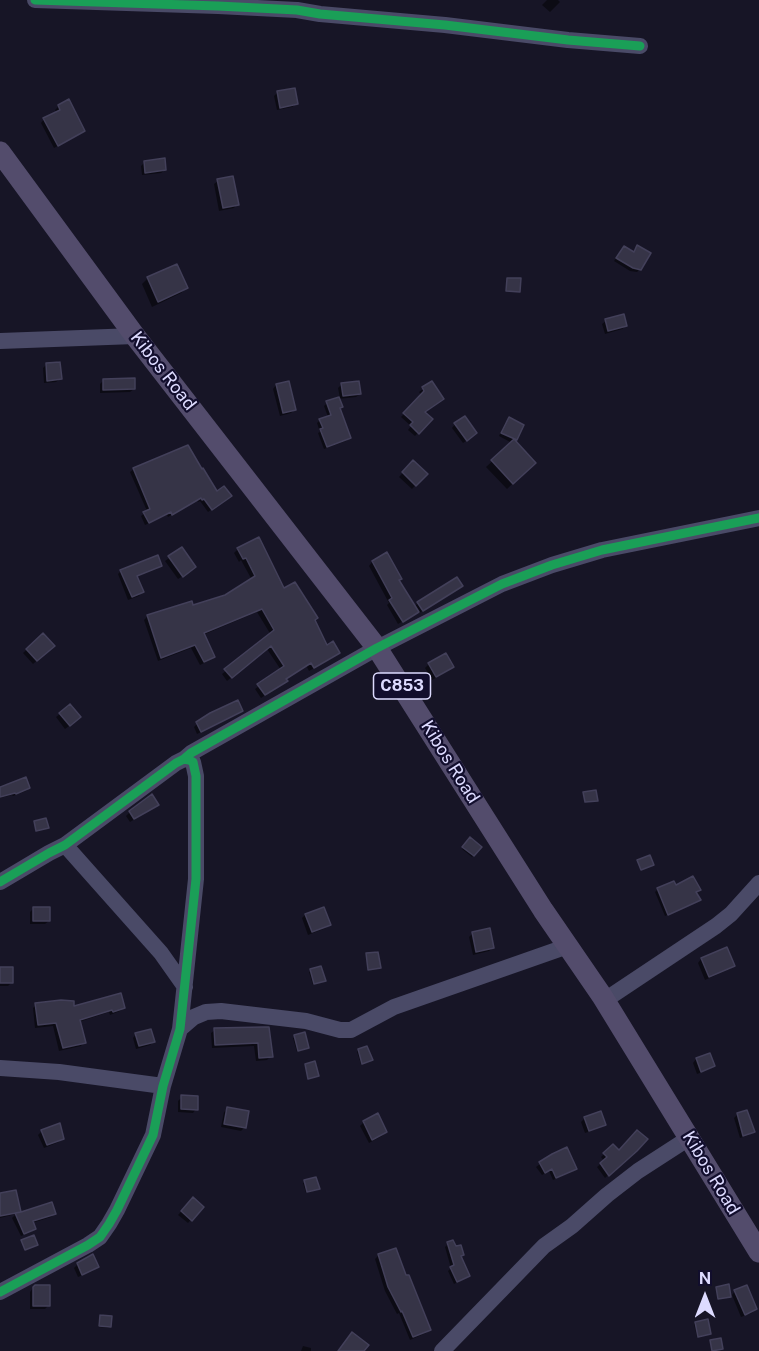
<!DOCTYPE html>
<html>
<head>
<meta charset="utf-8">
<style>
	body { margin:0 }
	#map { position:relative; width:759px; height:1351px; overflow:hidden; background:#171526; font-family:"Public Sans",sans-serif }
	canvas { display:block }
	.north { position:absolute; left:675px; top:1267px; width:60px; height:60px; -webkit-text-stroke:4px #120e2d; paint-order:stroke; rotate:0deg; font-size:16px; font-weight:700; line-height:24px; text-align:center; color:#dddbff }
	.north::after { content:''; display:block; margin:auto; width:21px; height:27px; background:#dddbff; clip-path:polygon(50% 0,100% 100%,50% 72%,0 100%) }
</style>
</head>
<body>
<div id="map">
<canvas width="759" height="1351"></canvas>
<div class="north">N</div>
</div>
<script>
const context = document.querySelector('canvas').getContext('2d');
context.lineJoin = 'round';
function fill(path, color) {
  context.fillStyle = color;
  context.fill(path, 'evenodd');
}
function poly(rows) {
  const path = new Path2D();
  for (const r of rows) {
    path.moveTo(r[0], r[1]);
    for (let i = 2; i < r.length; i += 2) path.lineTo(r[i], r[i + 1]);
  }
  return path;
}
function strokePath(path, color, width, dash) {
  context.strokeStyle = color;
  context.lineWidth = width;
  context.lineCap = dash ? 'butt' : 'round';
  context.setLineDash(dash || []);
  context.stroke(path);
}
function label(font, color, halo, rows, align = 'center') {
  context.font = font + ' "Public Sans",sans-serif';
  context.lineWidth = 4.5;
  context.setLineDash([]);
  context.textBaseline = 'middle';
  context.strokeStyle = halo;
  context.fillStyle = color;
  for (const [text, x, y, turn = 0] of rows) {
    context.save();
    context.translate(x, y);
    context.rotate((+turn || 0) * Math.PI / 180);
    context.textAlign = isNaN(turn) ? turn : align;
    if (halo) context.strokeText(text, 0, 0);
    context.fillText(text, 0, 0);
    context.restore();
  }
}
fill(poly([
	[547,0,558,0,560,2,550,12,542,5],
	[278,92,296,104,292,107,277,110,274,96],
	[59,106,83,131,80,134,54,148,41,123,44,119,57,113,55,110],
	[145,162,165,170,161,173,142,175,141,166],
	[218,181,237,204,234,208,219,211,214,184],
	[624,248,633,253,635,250,640,269,637,272,630,271,614,261],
	[176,266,186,288,181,293,152,307,142,284,147,279],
	[606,321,626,326,622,329,605,334,602,324],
	[46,365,60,379,56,382,44,383,43,368],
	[104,380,134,389,130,392,100,393,100,384],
	[431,383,424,412,431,419,415,436,408,430,411,426,401,417,422,396,419,392],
	[342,384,360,394,356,397,338,399,339,409,350,438,346,441,324,449,318,433,320,432,317,423,320,420,328,417,324,406,327,403,340,398,338,388],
	[276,385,295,409,291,413,280,416,273,389],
	[509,419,516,439,514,441,534,463,507,489,486,467,512,443,499,436,505,423],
	[455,424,472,437,463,443,452,428],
	[413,462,426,474,412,489,399,477],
	[134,469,217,493,226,499,208,512,200,501,198,502,197,500,168,517,167,515,145,525,141,516,147,511,130,472],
	[182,549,191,571,178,579,165,561],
	[238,549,284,590,314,620,327,647,338,653,334,657,309,671,306,665,285,679,282,684,261,698,255,689,281,670,267,649,227,681,222,674,271,635,257,612,203,635,214,656,210,660,200,665,191,648,158,661,144,620,148,616,192,607,226,596,252,580,241,560,239,562,234,553],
	[387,554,398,581,414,607,418,603,458,589,419,613,418,611,414,615,398,624,387,605,389,603,369,566,372,562],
	[160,565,157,569,136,577,142,592,139,596,128,600,118,574,121,571],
	[43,635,53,646,33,664,23,653],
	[445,655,452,667,448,671,432,680,425,668,429,664],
	[242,710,238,714,197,734,194,727,197,724],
	[60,714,76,721,65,729,56,717],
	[6,784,6,786,29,788,26,791,13,796,12,795,0,798,0,786],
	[157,805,153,808,130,822,126,816,130,812],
	[471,839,480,847,472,857,462,849],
	[675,887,699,890,695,893,699,900,696,902,665,916,655,892,658,889],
	[34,908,49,921,45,924,30,924,30,912],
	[305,915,329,925,326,928,308,935,302,918],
	[488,930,493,948,489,951,473,955,469,937,472,934],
	[701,959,734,966,730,969,705,980,698,963],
	[320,968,324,981,313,985,309,972],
	[0,969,11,983,8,986,0,986],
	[36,1005,73,1008,124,1008,120,1011,110,1015,109,1012,79,1022,84,1042,81,1046,59,1051,53,1026,35,1028,33,1008],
	[268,1029,271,1056,267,1060,256,1061,254,1046,212,1048,211,1033,215,1030],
	[136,1034,153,1042,150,1045,136,1049,133,1038],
	[295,1037,308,1048,297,1052,293,1038],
	[358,1050,371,1060,361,1064,357,1052],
	[709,1055,713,1066,710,1069,697,1074,693,1063,696,1059],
	[182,1097,196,1109,193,1113,178,1112,178,1101],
	[228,1109,245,1127,241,1131,221,1127,224,1112],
	[747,1112,753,1132,749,1135,740,1138,734,1118,737,1115],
	[585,1118,604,1124,600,1128,585,1133,581,1122],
	[364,1122,386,1132,382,1136,369,1143,360,1126],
	[42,1131,62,1138,59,1142,44,1148,38,1135],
	[613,1146,619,1152,632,1154,605,1178,597,1167,604,1161,601,1157],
	[552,1155,575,1169,572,1172,553,1180,549,1171,542,1175,536,1167],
	[315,1179,318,1189,306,1193,303,1183],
	[0,1195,19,1214,54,1214,51,1217,32,1223,35,1229,31,1232,21,1236,12,1218,16,1214,0,1218],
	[193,1199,202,1207,188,1223,178,1215],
	[448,1244,463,1254,460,1257,468,1276,454,1284,448,1271,451,1268,445,1247],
	[378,1256,405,1277,430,1329,426,1333,410,1340,399,1313,397,1314,385,1291,375,1259],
	[78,1264,97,1267,93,1271,78,1277,74,1268],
	[33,1288,49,1305,45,1309,30,1309,30,1292],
	[735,1291,756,1309,752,1313,741,1317,732,1295],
	[100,1316,110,1327,108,1328,98,1327,99,1318],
	[695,1323,709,1334,697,1337,694,1324],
	[303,1346,311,1348,311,1351,301,1351]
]), '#0007');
const building = poly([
	[295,88,298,104,280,108,277,91,295,88],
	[69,99,85,131,58,146,43,118,60,110,58,105,69,99],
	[165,158,166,170,145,173,144,161,165,158],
	[233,176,239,205,223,208,217,179,233,176],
	[637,245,651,253,641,270,633,268,616,258,624,246,634,252,637,245],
	[177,264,188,288,158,302,147,277,177,264],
	[507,278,521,278,520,292,506,291,507,278],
	[624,314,627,326,608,331,605,319,624,314],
	[60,362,62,379,47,381,46,363,60,362],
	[135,378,135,389,103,390,103,379,135,378],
	[289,381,296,410,283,413,276,384,289,381],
	[359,381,361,394,343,396,341,383,359,381],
	[432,381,444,399,425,412,433,419,419,434,410,425,413,422,403,413,424,391,422,387,432,381],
	[339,397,343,407,340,408,351,438,327,447,320,429,323,428,319,419,331,415,326,401,339,397],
	[465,416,477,433,467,441,454,423,465,416],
	[509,417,524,425,517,440,501,433,509,417],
	[514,439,536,463,513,484,491,460,514,439],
	[188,445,202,469,203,468,217,491,224,486,232,496,212,510,204,499,202,500,201,498,172,515,171,512,149,523,143,512,150,509,133,468,188,445],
	[413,460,428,474,416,486,402,472,413,460],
	[259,537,284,588,295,582,318,618,315,620,327,645,333,641,340,653,314,668,311,663,286,679,288,681,265,695,257,684,284,666,271,646,232,678,224,669,274,630,262,609,204,633,215,657,204,662,195,645,161,658,147,615,192,601,193,605,225,595,255,576,246,558,243,559,237,548,259,537],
	[182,547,196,567,183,577,168,556,182,547],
	[387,552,402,579,399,580,419,612,403,622,389,600,392,598,372,561,387,552],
	[158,555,162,566,137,576,144,592,132,597,120,570,158,555],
	[457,577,463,586,423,611,417,602,457,577],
	[43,633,55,646,37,661,26,649,43,633],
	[446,653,454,667,436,677,428,663,446,653],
	[238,700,243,711,201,732,196,722,210,713,238,700],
	[70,704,81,717,70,726,59,713,70,704],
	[26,777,30,788,16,794,15,793,0,797,0,787,26,777],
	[596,790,598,801,585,802,583,792,596,790],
	[152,794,159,805,134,819,129,811,152,794],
	[46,818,49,828,36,831,34,821,46,818],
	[470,837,482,847,474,856,462,847,470,837],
	[650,855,654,865,641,870,637,860,650,855],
	[693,876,701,890,696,892,701,900,668,915,657,888,674,881,676,885,693,876],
	[33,907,50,907,50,921,33,921,33,907],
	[324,907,331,925,312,932,305,914,324,907],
	[490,928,494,948,476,952,472,932,490,928],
	[727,947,735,966,709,977,701,958,727,947],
	[378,952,381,968,368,970,366,953,378,952],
	[321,966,326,981,314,984,310,969,321,966],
	[0,967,13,967,13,983,0,983,0,967],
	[121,993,125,1008,113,1012,112,1010,80,1020,86,1043,63,1048,56,1023,38,1025,35,1003,61,1000,74,1001,74,1006,121,993],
	[264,1027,269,1027,273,1057,259,1058,258,1043,215,1045,214,1028,264,1027],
	[151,1029,155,1042,139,1046,135,1033,151,1029],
	[305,1032,309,1048,298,1051,294,1035,305,1032],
	[367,1046,373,1060,362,1064,358,1049,367,1046],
	[710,1053,715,1066,701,1072,696,1058,710,1053],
	[315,1061,319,1076,308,1079,305,1064,315,1061],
	[181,1095,198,1096,198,1110,181,1109,181,1095],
	[227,1107,249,1111,246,1128,224,1124,227,1107],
	[747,1110,755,1132,743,1136,737,1113,747,1110],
	[601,1111,606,1125,589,1131,584,1117,601,1111],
	[378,1113,387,1132,372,1140,363,1121,378,1113],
	[60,1123,64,1139,47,1145,41,1130,60,1123],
	[637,1130,648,1139,637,1151,609,1176,600,1163,607,1157,603,1153,613,1144,619,1150,637,1130],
	[567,1147,577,1169,556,1178,552,1169,545,1173,539,1162,552,1154,567,1147],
	[316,1177,320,1189,307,1192,304,1180,316,1177],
	[16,1190,21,1212,52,1202,56,1214,33,1221,36,1229,24,1234,15,1213,21,1212,0,1216,0,1193,16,1190],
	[193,1197,204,1207,192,1221,181,1211,193,1197],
	[34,1235,38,1245,25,1250,21,1240,34,1235],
	[453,1240,456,1246,461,1245,464,1255,461,1256,470,1276,457,1282,450,1267,454,1265,447,1242,453,1240],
	[396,1248,406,1275,409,1275,431,1330,413,1337,402,1311,401,1312,388,1287,378,1254,396,1248],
	[93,1254,99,1267,82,1275,77,1263,93,1254],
	[729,1284,731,1297,718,1299,716,1287,729,1284],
	[35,1285,50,1285,50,1306,33,1306,33,1287,35,1285],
	[747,1285,757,1309,745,1315,734,1290,747,1285],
	[100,1315,112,1316,111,1327,99,1326,100,1315],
	[708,1319,711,1334,698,1337,695,1322,708,1319],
	[352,1332,369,1345,364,1351,338,1351,352,1332],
	[721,1338,723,1349,712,1351,710,1340,721,1338]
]);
fill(building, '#363447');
strokePath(building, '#43405a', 1.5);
strokePath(poly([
	[35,0,218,6,297,10,320,14,445,25,568,40,640,46],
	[0,341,135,336],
	[184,759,191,753,377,648,502,584,552,565,602,550,759,518],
	[65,845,161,953,185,987],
	[0,882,49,853,65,845,176,763,184,759,189,760,193,762,196,776,196,879,180,1029,163,1086,153,1135,117,1210,109,1224,100,1237,88,1245,0,1292],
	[605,1000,716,926,731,914,759,883],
	[180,1029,194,1017,206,1012,221,1011,306,1021,340,1030,351,1030,394,1007,568,946],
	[0,1068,59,1072,163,1086],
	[442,1351,544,1246,572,1226,607,1195,638,1171,689,1138]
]), '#4a4a67', 16);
strokePath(poly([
	[0,152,135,336,377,648,543,910,602,996,759,1252]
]), '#534c6c', 21);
strokePath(poly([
	[35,0,218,6,297,10,320,14,445,25,568,40,640,46],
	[184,759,191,753,377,648,502,584,552,565,602,550,759,518],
	[0,882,49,853,65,845,176,763,184,759,189,760,193,762,196,776,196,879,180,1029,163,1086,153,1135,117,1210,109,1224,100,1237,88,1245,0,1292]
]), '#1a9f57', 9);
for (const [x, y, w] of [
	[402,686,57]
]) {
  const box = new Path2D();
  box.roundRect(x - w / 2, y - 13, w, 26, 4.5);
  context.fillStyle = '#120e2d';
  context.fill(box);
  strokePath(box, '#dddbff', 1.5);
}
label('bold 16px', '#dddbff', null, [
	["C853",402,686]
]);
label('18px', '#dddbff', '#120e2d', [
	["Kibos Road",163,371,52],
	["Kibos Road",450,762,58],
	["Kibos Road",711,1173,59]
]);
</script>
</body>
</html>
